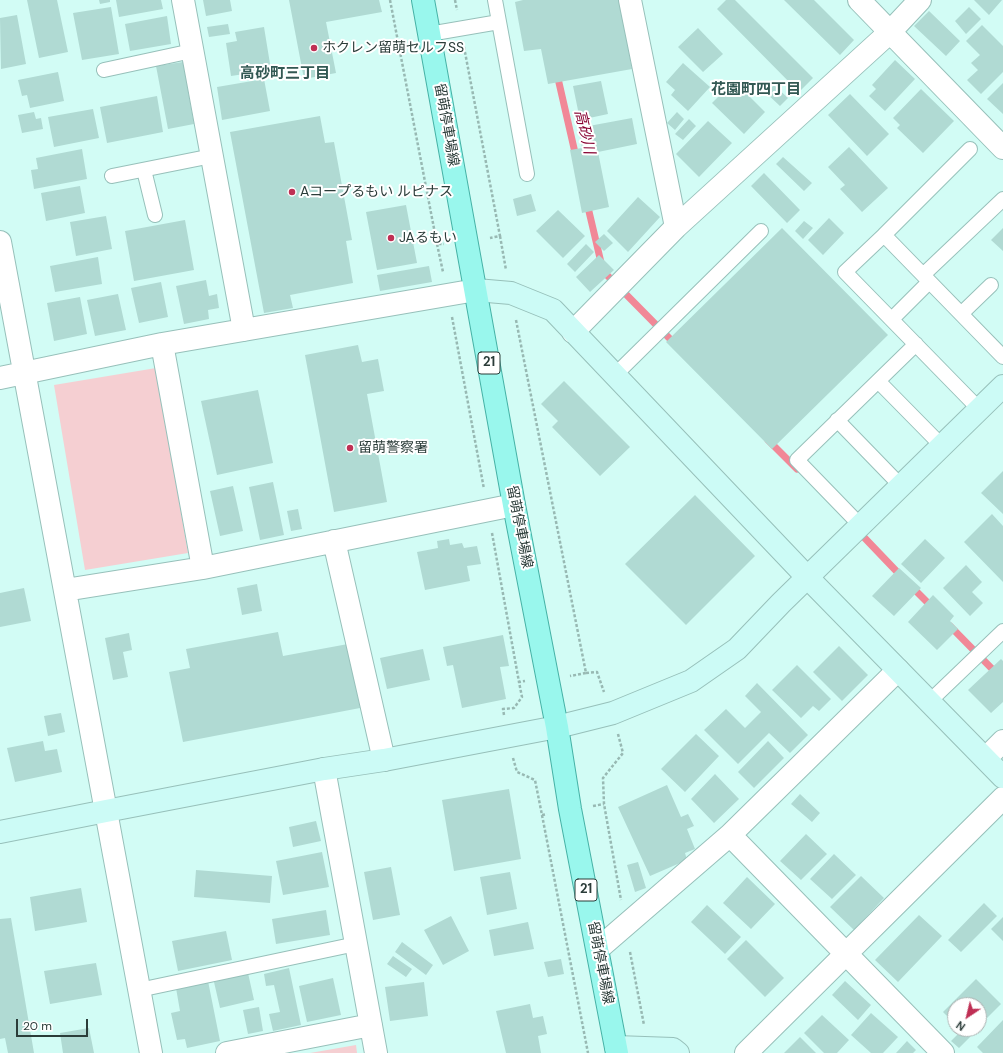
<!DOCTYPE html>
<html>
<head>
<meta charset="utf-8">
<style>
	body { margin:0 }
	#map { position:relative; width:1003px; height:1053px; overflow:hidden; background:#d2fcf5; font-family:"DM Sans",sans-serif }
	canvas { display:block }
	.north { position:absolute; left:947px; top:997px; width:40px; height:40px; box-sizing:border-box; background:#fff; border:1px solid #aab1b0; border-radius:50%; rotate:215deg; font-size:11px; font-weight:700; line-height:16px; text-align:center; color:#2b3c39 }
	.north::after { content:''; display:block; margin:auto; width:14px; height:18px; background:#bf2f54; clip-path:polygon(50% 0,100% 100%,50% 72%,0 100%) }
	.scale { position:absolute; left:16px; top:1019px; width:72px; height:18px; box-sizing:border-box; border:2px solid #2b3c39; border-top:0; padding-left:5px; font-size:12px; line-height:14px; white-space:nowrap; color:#2b3c39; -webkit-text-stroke:3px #fff; paint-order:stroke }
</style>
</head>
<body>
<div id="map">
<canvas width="1003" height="1053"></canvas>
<div class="north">N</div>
<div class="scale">20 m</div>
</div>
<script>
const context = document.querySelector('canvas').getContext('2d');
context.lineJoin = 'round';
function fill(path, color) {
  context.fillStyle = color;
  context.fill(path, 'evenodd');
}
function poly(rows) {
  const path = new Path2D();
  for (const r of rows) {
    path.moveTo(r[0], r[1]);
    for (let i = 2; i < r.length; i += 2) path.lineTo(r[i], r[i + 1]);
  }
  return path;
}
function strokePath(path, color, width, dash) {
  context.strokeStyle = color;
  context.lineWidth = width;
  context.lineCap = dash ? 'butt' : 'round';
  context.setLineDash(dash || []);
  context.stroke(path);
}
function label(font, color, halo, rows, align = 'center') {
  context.font = font + ' "DM Sans","Noto Sans JP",sans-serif';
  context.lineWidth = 4;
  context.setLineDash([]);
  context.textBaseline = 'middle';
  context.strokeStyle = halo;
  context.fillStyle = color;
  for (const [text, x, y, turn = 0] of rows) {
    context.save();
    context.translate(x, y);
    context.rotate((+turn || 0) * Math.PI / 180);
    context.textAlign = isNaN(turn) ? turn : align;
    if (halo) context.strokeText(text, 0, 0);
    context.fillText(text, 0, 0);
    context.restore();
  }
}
fill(poly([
	[156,368,188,553,85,570,54,385],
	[356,1045,357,1053,310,1053]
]), '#f5cfd2');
strokePath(poly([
	[557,74,576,157],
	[587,203,603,271,676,345],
	[768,440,797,469],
	[858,531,902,577],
	[911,586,933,608],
	[950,626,1003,680]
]), '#f18897', 7);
fill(poly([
	[27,0,57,0,68,52,39,58],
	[99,0,110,0,110,2,100,4],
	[116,0,161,0,163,9,119,17],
	[203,0,230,0,232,11,206,16],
	[289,0,379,0,382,12,326,22,336,73,304,79],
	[523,0,619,0,632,69,548,84,541,49,524,51,515,2],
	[726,0,735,0,813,78,799,92,717,9],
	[784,0,814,0,854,40,840,55],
	[974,0,1002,0,989,15],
	[111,7,119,54,82,60,73,13],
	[969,7,981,19,966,34,955,21],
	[929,11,960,41,946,56,914,26],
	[17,15,26,64,1,69,0,18],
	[167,16,171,44,130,51,125,24],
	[228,24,230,34,209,37,207,27],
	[982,25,1003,46,1003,72,981,94,967,80,978,70,971,63,980,55,966,41],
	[264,27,271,70,231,76,226,43,237,41,235,32],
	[698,28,723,54,703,72,678,47],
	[895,60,915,79,885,111,869,96,876,89,872,85],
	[183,62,194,124,168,129,156,66],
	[683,63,710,87,688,111,671,95,675,90,666,82],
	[58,72,64,101,30,108,27,95,22,96,18,80],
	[264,79,270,111,222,120,217,87],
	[601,81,608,114,580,120,573,86],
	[734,81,765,112,744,134,712,103],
	[1003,83,1003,114,987,99],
	[774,85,788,98,780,106,766,93],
	[921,89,954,121,923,153,897,128,900,125,893,118],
	[850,94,889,134,867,156,828,115],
	[157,96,163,132,107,143,100,107],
	[93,109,99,138,54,147,48,117],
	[34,112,36,119,41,118,43,129,22,133,18,115],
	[677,112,684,119,675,130,667,123],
	[320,116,325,143,334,142,352,240,346,241,353,283,290,295,293,308,264,313,230,132],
	[632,118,637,144,598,152,609,207,582,213,570,150,582,148,578,128],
	[689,119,696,126,683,140,675,134],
	[708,121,732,143,699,177,676,154],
	[849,147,888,188,862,212,840,189,845,185,828,167],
	[82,149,87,179,34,189,31,170,38,169,36,158],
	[783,157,812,183,804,191,776,164],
	[764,173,800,210,787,223,751,186],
	[80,186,85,213,46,221,41,193],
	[531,194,536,211,517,216,513,199],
	[638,197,660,217,628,252,607,231],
	[406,205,417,263,377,270,366,212],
	[558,210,585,236,563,258,536,231],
	[106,216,112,249,76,256,70,222],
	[829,218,844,233,823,255,808,240],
	[185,220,194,270,134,281,125,231],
	[804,221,813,228,803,239,795,231],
	[782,228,888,335,772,449,666,342],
	[1003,228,1003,251,991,240],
	[604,234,613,243,604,251,595,242],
	[586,244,594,252,575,272,567,264],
	[599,255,614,270,590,292,576,277],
	[98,257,102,284,55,292,50,266],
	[429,266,432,282,380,291,377,275],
	[206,280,209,296,217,294,219,308,208,310,209,319,184,324,176,286],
	[161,282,168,317,139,323,131,288],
	[118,294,126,330,95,336,87,300],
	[80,297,87,334,54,341,47,303],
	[358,345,362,362,378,359,384,391,367,394,387,502,334,512,305,355],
	[564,381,630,447,600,476,552,427,558,421,541,404],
	[258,390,273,463,217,475,201,401],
	[1003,471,1003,514,981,493],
	[273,482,284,535,260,540,249,487],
	[233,486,243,531,220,536,210,491],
	[695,495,755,556,686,625,625,564],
	[298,509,302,529,291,531,287,511],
	[992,514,1003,526,1003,582,964,542],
	[449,539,450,545,462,543,464,548,477,546,481,564,467,566,470,581,425,590,417,552,438,548,437,541],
	[925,539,945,558,921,583,901,564],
	[966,565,982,582,972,592,983,603,970,616,943,588],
	[899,568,921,588,894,616,872,596],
	[257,584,262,611,242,615,237,588],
	[24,588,31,621,0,627,0,593],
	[933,595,954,616,950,621,958,629,937,650,908,622],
	[278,632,283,656,348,644,360,708,183,742,169,672,190,668,186,649],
	[129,633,132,650,123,652,128,677,113,680,105,638],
	[503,635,509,666,500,667,506,699,462,708,453,665,447,666,443,647],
	[839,646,868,675,842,701,813,672],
	[423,649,430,680,387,689,380,658],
	[1001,659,1003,661,1003,702,991,713,968,690],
	[797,665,831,699,819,711,813,706,801,718,772,690],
	[757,683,808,735,790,753,769,733,738,764,704,730,726,709,745,728,761,712,745,696],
	[61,713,65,732,48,736,44,716],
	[696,734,719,756,685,792,661,769],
	[43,741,45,751,57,749,62,772,15,782,7,748],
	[768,741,784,758,754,788,738,772],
	[715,774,739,799,714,823,691,799],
	[667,785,681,817,688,814,694,826,687,829,695,849,685,853,687,860,650,876,618,807],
	[509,789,521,859,454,871,442,800],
	[800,794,820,813,812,822,791,804],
	[316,821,321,841,293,847,289,827],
	[806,834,827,854,801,880,780,861],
	[322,852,329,887,283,895,276,861],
	[834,854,856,875,832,899,810,879],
	[638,862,646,888,635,892,627,865],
	[391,867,400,915,373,920,364,872],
	[196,870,272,876,270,903,194,897],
	[510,872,517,909,487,915,480,877],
	[861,876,884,898,854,930,830,907],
	[747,877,775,904,751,929,723,903],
	[81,888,87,922,35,931,30,897],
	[984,903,997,916,961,952,948,940],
	[707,905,741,937,725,954,691,922],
	[326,910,330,935,276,944,272,919],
	[919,915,942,936,898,982,875,960],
	[451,916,469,951,443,965,424,930],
	[1003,917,1003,941,991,929],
	[11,918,34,1053,8,1053,5,1038,0,1039,0,919],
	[528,922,534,949,494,956,489,930],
	[226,931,232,960,178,971,172,941],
	[746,940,784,978,765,997,727,959],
	[402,942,433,965,426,975,395,952],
	[393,956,412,969,406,977,387,964],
	[561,959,564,974,548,977,544,962],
	[96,963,102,995,50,1004,44,971],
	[289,968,301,1025,273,1031,269,1014,280,1012,274,985,266,986,264,974],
	[248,973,254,1000,220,1008,214,982],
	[333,978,341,1015,307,1022,299,986],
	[976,979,1001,1004,979,1026,979,1005,955,1005,955,1024,943,1012],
	[208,981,220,1041,187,1048,185,1039,177,1040,171,1013,180,1011,176,988],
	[845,981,871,1005,858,1020,832,995],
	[424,982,428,1016,390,1021,385,987],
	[530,1004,533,1018,543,1016,547,1034,538,1036,541,1053,506,1053,496,1011],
	[259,1007,263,1031,248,1034,243,1010],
	[871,1013,898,1037,883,1053,871,1053,851,1035],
	[822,1015,849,1040,837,1053,824,1053,804,1033],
	[1003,1020,1003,1053,983,1053,977,1047],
	[89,1028,94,1053,63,1053,60,1033],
	[963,1029,971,1029,974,1033,959,1048,951,1041],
	[800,1037,816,1053,784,1053],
	[907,1041,916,1050,913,1053,896,1053]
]), '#b0dad3');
const lane = poly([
	[495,0,527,174],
	[429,34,499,22],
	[104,70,192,51],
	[144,170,155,215],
	[112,176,212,156],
	[884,235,970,149],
	[923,275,1003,199],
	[961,314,991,285],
	[892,319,929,282],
	[615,375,761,231],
	[878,381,942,446],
	[979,409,845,272,884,235,1003,357],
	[837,420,901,486],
	[861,526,797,460,916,344],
	[930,701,1003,631],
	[139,990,356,944]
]);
const street = poly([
	[183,0,244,330],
	[630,0,676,227],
	[859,0,1003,148],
	[0,242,151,1053],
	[573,332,676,227,890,32,920,0],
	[162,344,203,568],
	[0,378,162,344,476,290],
	[334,541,384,760],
	[65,590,203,568,514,505],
	[986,758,1003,741],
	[324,769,376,1053],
	[730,835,943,1053],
	[598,949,730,835,898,670],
	[227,1053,371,1025],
	[746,1053,1003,798]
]);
const secondary = poly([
	[476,290,511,293,553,310,808,578,1003,777],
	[0,832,106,811,324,769,384,760,557,727,613,713,691,681,737,649,781,603,1003,386],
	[616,1047,673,1049,678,1053]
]);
const primary = poly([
	[423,0,514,505,557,727,570,809,617,1053]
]);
strokePath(lane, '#97c0ba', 16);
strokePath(street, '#97c0ba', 24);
strokePath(secondary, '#97c0ba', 24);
strokePath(primary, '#46b2a6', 24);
strokePath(poly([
	[390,0,437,244,444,244],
	[455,0,457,10],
	[464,47,500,236,490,238],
	[500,236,506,270],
	[437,244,443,272],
	[452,317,484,489],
	[516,320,586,673,570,676],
	[492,533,519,682],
	[586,673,597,672,604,692],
	[504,715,503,709,514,708,522,697,519,682,525,681],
	[618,734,623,753,603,778,604,804,621,900],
	[513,758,517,772,535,780,542,815,547,814],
	[593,806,604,804],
	[542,815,588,1053],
	[630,952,644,1025]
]), '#98b9b3', 2.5, [3, 2]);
strokePath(lane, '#fff', 14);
strokePath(street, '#fff', 22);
strokePath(secondary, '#ccfbf6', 22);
strokePath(primary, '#99f7ed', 22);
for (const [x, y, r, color] of [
	[314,48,4,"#bf2f54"],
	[292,192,4,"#bf2f54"],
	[391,238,4,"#bf2f54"],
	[350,448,4,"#bf2f54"]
]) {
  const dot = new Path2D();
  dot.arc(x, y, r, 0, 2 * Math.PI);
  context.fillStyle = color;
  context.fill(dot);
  strokePath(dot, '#fff', 1.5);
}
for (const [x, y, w] of [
	[489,363,22],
	[586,890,22]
]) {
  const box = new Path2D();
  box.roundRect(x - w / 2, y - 11, w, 22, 3);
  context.fillStyle = '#fff';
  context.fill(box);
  strokePath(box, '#2b3c39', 1);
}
label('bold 13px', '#2b3c39', null, [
	["21",489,363],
	["21",586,890]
]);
label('14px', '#2b3c39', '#fff', [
	["ホクレン留萌セルフSS",322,48],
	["Aコープるもい ルピナス",300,192],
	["JAるもい",399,238],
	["留萌警察署",358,448]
], 'left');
label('14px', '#2b3c39', '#fff', [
	["留萌停車場線",446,125,80],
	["留萌停車場線",519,527,79],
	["留萌停車場線",600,963,79]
]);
label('bold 15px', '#325853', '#fff', [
	["高砂町三丁目",285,74],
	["花園町四丁目",756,90]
]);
label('italic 15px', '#870131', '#fff', [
	["高砂川",584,132,77]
]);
</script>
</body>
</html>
